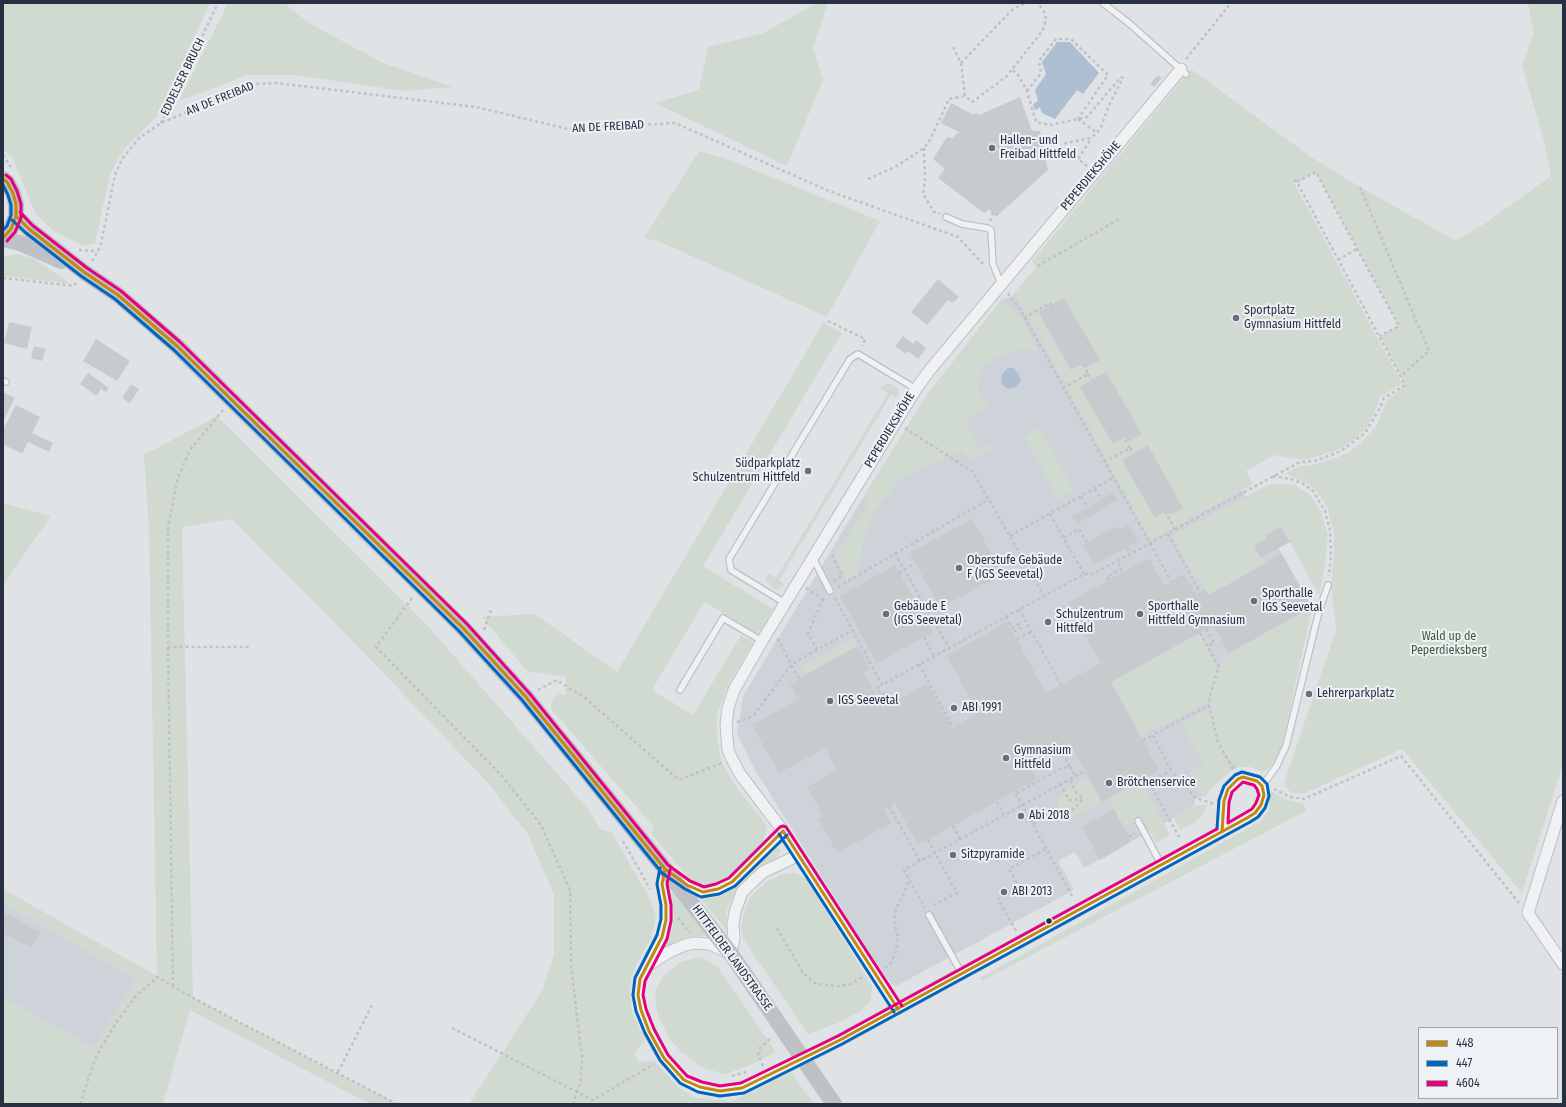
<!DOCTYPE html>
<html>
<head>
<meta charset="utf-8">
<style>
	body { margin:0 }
	#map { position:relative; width:1566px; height:1107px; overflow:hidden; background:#e0e3e6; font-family:"Fira Sans Condensed",sans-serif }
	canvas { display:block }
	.frame { position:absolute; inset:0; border:4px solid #273040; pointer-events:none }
	.legend { position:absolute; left:1418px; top:1027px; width:140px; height:72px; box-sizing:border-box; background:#eef1f6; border:1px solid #9ea4ad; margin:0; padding:5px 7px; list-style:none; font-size:12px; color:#273040 }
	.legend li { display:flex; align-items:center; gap:8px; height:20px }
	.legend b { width:20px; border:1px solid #9ea4ad }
</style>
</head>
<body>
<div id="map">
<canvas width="1566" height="1107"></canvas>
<div class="frame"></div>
<ul class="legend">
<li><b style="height:5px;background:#c38810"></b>448</li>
<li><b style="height:5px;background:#0065bd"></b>447</li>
<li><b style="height:5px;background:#e5007d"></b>4604</li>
</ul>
</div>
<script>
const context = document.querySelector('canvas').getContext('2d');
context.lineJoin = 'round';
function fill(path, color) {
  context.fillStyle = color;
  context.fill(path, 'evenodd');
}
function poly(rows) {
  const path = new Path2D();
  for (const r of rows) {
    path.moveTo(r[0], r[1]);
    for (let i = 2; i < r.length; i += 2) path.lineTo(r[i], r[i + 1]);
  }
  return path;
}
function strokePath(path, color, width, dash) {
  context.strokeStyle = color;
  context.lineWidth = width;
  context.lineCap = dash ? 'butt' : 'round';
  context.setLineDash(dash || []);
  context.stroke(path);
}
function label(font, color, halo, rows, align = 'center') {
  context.font = font + ' "Fira Sans Condensed",sans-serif';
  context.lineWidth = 4;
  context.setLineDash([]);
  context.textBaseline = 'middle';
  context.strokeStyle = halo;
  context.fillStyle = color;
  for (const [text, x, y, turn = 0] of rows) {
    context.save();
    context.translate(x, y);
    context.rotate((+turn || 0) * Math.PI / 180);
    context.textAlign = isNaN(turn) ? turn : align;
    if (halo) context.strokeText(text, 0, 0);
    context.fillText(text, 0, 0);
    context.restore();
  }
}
fill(poly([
	[1015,292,1025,310,1210,507,1242,490,1282,554,1312,607,1282,746,1271,766,1263,772,1251,767,1239,767,1231,771,1211,788,1206,796,1196,798,1193,807,1084,868,1075,852,1058,861,1074,890,896,986,891,984,861,940,754,768,737,733,743,696,867,491,927,395,1002,299,1011,297],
	[3,903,137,979,94,1048,3,998]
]), '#ced2d9');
fill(poly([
	[3,3,210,3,159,114,124,149,110,174,95,243,83,246,54,231,36,215,12,157,3,149],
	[228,3,284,3,309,23,381,62,453,87,404,91,295,75,248,75,179,101],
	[817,3,828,3,813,48,823,80,787,166,655,103,699,90,708,47,763,33],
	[1528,3,1563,3,1563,764,1522,893,1402,749,1303,794,1290,792,1284,783,1336,630,1331,587,1334,551,1334,534,1331,522,1327,507,1317,492,1309,484,1286,474,1299,466,1309,466,1336,458,1349,452,1361,443,1376,426,1387,401,1405,385,1380,336,1399,326,1316,172,1297,182,1292,179,1402,384,1380,397,1375,412,1367,427,1355,439,1338,450,1309,459,1295,459,1275,455,1246,471,1253,484,1150,540,1015,292,1036,268,1032,261,1191,69,1311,157,1360,187,1456,241,1487,222,1551,176,1544,141,1522,65,1534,33],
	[699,151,724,158,880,221,827,317,658,241,644,238],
	[17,254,34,259,71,284,3,276,3,257],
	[1002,299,1021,318,1039,351,1013,350,985,364,977,389,988,406,965,422,980,449,990,444,992,450,973,460,960,451,900,479,874,513,863,545,858,574,847,580,835,555,867,506,867,491,927,395],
	[823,323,842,333,703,566,773,609,758,634,704,602,652,690,693,715,741,635,753,642,727,687,717,715,717,737,722,763,736,787,761,817,767,828,764,840,755,853,729,877,715,884,703,886,691,881,651,833,654,827,551,709,551,703,554,697,560,694,566,695,566,677,527,671,482,617,535,614,617,672],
	[886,384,892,384,898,388,899,394,896,398,891,395,779,580,784,584,781,588,776,590,770,586,766,580,768,573,776,578,888,393,880,388],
	[217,416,427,625,589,810,600,829,612,833,648,895,656,917,651,939,638,961,631,979,630,994,632,1013,645,1040,634,1054,639,1062,654,1060,678,1087,696,1098,732,1101,791,1073,814,1104,469,1104,542,991,554,954,554,895,528,834,487,782,368,657,232,519,182,527,193,998,397,1104,370,1104,190,1010,163,1104,3,1104,3,998,94,1048,137,979,3,903,3,889,157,976,149,529,144,455],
	[1040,428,1074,491,1059,500,1024,437],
	[1274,484,1284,484,1294,485,1308,493,1321,511,1328,536,1325,565,1319,595,1281,526,1266,535,1267,538,1255,545,1265,564,1209,595,1199,578,1196,579,1172,536,1266,486],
	[3,503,51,516,3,585],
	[1312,607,1282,746,1271,766,1263,772,1251,767,1239,767,1227,758,1221,749,1231,771,1211,788,1206,796,1197,791,1189,772,1203,764,1182,724,1210,709,1209,701,1141,736,1111,682,1200,633,1219,667,1229,653],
	[853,638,857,646,805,675,801,667],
	[1088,776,1102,802,1062,823,1058,810,1058,797],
	[1140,780,1170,835,1156,843,1142,818,1124,828,1108,798],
	[1269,790,1287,800,1304,804,1306,811,982,981,980,978,1261,821,1269,809],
	[1197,805,1207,805,1203,815,1195,822,1180,830,1174,818],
	[777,848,780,849,780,852,777,857,749,876,737,889,727,909,726,930,699,896,710,898,721,895,739,882],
	[796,873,807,880,872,986,871,1000,861,1011,838,1023,808,1034,743,939,741,926,744,912,751,896,766,882,783,874],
	[671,891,708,936,697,936,684,938,671,944,661,951,668,940,673,926,674,916],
	[700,957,717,966,776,1052,755,1063,726,1074,705,1069,681,1052,668,1037,657,1012,655,991,664,975,681,962]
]), '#d1dad1');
fill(poly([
	[1057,42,1070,42,1099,73,1083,94,1077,90,1055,119,1042,113,1040,107,1035,110,1033,104,1038,101,1035,90,1046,74,1042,62],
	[1008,368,1014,368,1021,379,1021,381,1014,388,1006,388,1001,382,1002,374]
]), '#aebfd2');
fill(poly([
	[1158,75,1162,78,1154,87,1150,84],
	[1020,97,1032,131,1040,131,1048,170,996,217,989,209,984,213,938,178,945,169,933,159,947,137,952,138,959,132,941,123,951,103,974,115,976,113,979,115],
	[938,279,959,297,953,303,948,300,927,325,911,312],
	[1064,298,1100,360,1087,367,1084,363,1071,370,1038,312],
	[9,322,32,327,27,349,4,343],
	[903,336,913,344,916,340,926,348,918,359,908,351,905,354,895,346],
	[96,339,130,361,117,381,83,361],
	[34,346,46,349,42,361,31,358],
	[1106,372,1142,434,1129,442,1126,437,1113,444,1080,387],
	[88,373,109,388,106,392,101,389,96,396,80,384],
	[131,384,139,389,130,403,122,398],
	[3,392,15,398,3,421],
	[16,405,40,417,32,433,53,443,49,452,28,442,22,454,3,444,3,430],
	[1148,445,1183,508,1170,515,1167,510,1155,518,1122,460],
	[1113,493,1117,500,1077,524,1072,516],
	[972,519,1003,574,940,608,910,553],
	[1129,525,1138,541,1094,565,1083,545,1117,526,1119,530],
	[1281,526,1290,542,1261,558,1254,546,1267,538,1266,535],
	[1282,554,1312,607,1229,653,1213,625,1111,682,1159,770,1102,802,1070,743,1029,765,1037,779,918,845,895,803,883,809,891,823,837,853,819,819,824,817,807,787,837,770,825,748,779,773,752,725,799,699,790,684,857,646,870,669,864,673,883,708,927,683,952,728,978,713,947,656,1007,622,1046,693,1101,663,1067,603,1149,558,1164,585,1184,574,1196,595,1206,589,1209,595],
	[895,565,933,632,877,663,840,596],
	[1114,809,1131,842,1100,860,1082,827],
	[3,912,40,932,31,948,3,933]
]), '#c8cbce');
const lane = poly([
	[1103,3,1130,24,1186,74],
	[946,217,962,224,987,228,991,230,993,264,1001,284],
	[3,381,6,382],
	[813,558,830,591],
	[785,603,731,570,729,559,850,359,858,354,916,389],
	[680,690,723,618,762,641],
	[1262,786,1276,767,1286,746,1319,611,1328,585],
	[1138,821,1161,864],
	[929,915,962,974]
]);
const street = poly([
	[1563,801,1528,913,1563,964],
	[647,966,669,952,685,945,695,943,710,944,731,954,734,938,733,925,735,912,742,892,763,872,799,855],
	[898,1009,783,831,740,774,732,759,728,750,726,725,728,708,734,690,762,641,916,389,929,371,1181,69],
	[840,1040,1247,818,1255,813,1261,805,1264,795,1262,786,1257,781,1243,777,1238,779,1228,789,1224,801,1222,831],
	[770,1075,742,1088,720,1091,700,1087,684,1080,664,1058,649,1031,641,1010,638,995,640,979,662,937,666,920,666,905,662,884,665,869,687,885,703,892,718,889,732,882,783,831]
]);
strokePath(lane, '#bec1c4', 8);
strokePath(street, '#bec1c4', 13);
strokePath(poly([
	[953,47,961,63,965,96,972,102,1006,77,1043,30,1046,20,1045,13,1038,3],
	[1186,59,1231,3],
	[961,63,1013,9,1026,3],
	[1013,70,1018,75,1027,91,1036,122,1050,125,1087,117,1121,77,1123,78,1110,103,1101,127,1097,133,1091,138,1066,143,1046,160],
	[1027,91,1041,73,1039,61,1056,39,1071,39,1108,75,1078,119],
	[1078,119,1097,133],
	[161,123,218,3],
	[924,148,925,179,923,194,934,212,940,214],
	[3,155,11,167],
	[1087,166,1078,159,1091,139],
	[868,179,897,166,924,148,929,142,949,99,965,96],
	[1297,182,1316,172,1357,249,1399,326,1380,336],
	[1360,187,1429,351,1401,376],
	[990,221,993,213],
	[79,250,98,251],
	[1338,260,1357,249],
	[92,261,98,251,101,244,115,175,122,159,139,138,161,123,254,84,277,83,476,107,568,129,675,123,829,191,958,237,984,265],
	[1038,266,1121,218],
	[3,278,74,286,76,283],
	[1008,293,1021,311,1171,581],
	[1024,318,1050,303,1051,305],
	[828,321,865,339,862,346],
	[1088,374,1092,380],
	[1063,388,1088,374,1083,363],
	[223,410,190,450,178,477,168,528,168,647,251,647],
	[905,428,973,472,1044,596],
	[1130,448,1133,453],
	[1104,462,1130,448,1124,438],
	[1273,476,1291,479,1302,483,1313,491,1325,511,1330,530,1331,554,1329,576],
	[1095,489,1101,500],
	[1081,497,1087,507],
	[1165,511,1175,530],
	[1050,514,1084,574],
	[1168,534,1200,592],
	[1010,536,1113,478],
	[1064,538,1079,529,1087,543],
	[1127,548,1130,554],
	[895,553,949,648],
	[832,555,842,576,834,581],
	[899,573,915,563],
	[1109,580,1107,577,1122,569,1117,561],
	[838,587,989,499],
	[806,588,822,599],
	[412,598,376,647,503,777,541,825,570,890,571,966,582,1057,581,1080,573,1104],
	[835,598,882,685,1084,574,1093,574,1300,462,1315,461,1341,451,1365,433,1380,408,1384,398,1405,385,1297,182,1291,178],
	[925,606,935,600],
	[1019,609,1061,685],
	[1006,617,1012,628,1019,624,1021,628,1013,632],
	[1206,629,1214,643,1207,646],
	[484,630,491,610],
	[1200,633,1219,667,1211,691,1209,705,1218,742,1234,770],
	[924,637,934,656],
	[777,639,779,641,799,679],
	[1017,639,1031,632],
	[168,647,173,986],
	[817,650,808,633,824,597],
	[864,652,870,649],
	[919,664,953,727],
	[538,690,557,680,585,698,679,780,722,763],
	[879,701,889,695,887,692,881,695,877,688,882,685],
	[737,722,744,720,754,715,792,664,852,630],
	[1143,740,1153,735],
	[1060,748,1070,767],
	[1171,770,1153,735,1209,705],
	[1146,777,1179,837],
	[1149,783,1171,770,1196,798,1214,804],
	[1060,784,1069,800,1082,799],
	[1274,789,1290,797,1304,799,1401,756,1519,903],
	[997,802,1004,815],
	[889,806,920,861,1085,771],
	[1033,824,1043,817,1064,814,1074,809,1083,799,1076,792,1070,779],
	[953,826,960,839],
	[1129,837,1135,833],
	[928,840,957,893,932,906],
	[623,841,650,889],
	[920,861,904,870,925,908],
	[1072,896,1015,792,1019,792,1062,768,1070,767,1075,776],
	[678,918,690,933],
	[777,928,803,973,812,981,816,984,838,986,849,985,864,976],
	[1016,931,998,899,1019,887,1009,869,1046,849],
	[885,968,890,964,896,951,898,937,894,920,896,909,904,894,909,879],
	[452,1028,593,1100,654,1064],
	[763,1066,758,1055,760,1048,772,1037],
	[338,1072,372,1005],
	[732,1076,749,1071],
	[80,1104,96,1056,116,1023,135,997,157,977,193,998,397,1104]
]), '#bfc1c6', 2.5, [3, 3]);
strokePath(lane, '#f0f1f2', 5.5);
strokePath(street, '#f0f1f2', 11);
strokePath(poly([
	[3,179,7,182,13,193,16,204,16,216,11,229,3,238],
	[16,216,29,229,84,272,118,295,177,346,463,628,526,697,665,869,731,954,834,1104],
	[3,239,20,243,61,261]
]), '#bec1c6', 16);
const streetBridge = poly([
	[770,1075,840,1040]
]);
strokePath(streetBridge, '#bec1c4', 13, []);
strokePath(streetBridge, '#f0f1f2', 11);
strokePath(poly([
	[3,179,7,182,13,193,16,204,16,216,11,229,3,238],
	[16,216,29,229,84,272,118,295,177,346,463,628,526,697,665,869,687,885,703,892,718,889,732,882,783,831],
	[783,831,898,1009],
	[665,869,662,884,666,905,666,920,662,937,640,979,638,995,641,1010,649,1031,664,1058,684,1080,700,1087,720,1091,742,1088,840,1040,1247,818,1255,813,1261,805,1264,795,1262,786,1257,781,1243,777,1238,779,1228,789,1224,801,1222,831]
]), '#c38810', 3);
strokePath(poly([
	[3,185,8,195,11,205,11,215,7,226,3,230],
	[12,220,26,233,81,276,115,299,174,350,459,631,522,700,662,873,685,889,701,897,719,894,735,886,787,835],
	[779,834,894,1012],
	[660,868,657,884,661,905,661,919,657,935,635,978,633,995,636,1011,645,1033,660,1060,680,1083,698,1092,720,1096,744,1093,842,1044,1250,822,1258,817,1265,808,1269,796,1267,784,1260,777,1242,772,1235,775,1224,786,1219,800,1217,829]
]), '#0065bd', 3);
strokePath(poly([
	[6,175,11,179,17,191,21,204,21,218,15,232,7,241],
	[20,212,32,225,87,268,121,291,180,342,467,624,530,694,668,865,690,881,704,887,716,884,729,878,780,827,783,826,786,827,902,1006],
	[1243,782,1254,785,1257,789,1259,795,1256,803,1252,809,1228,823,1229,802,1232,792,1243,782],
	[670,870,667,884,671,905,671,921,667,939,645,981,643,995,646,1009,654,1029,668,1055,687,1076,702,1082,720,1086,741,1083,838,1036,1217,829]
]), '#e5007d', 3);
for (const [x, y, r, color] of [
	[992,148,4,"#686f7a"],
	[1236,318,4,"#686f7a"],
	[808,471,4,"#686f7a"],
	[959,568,4,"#686f7a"],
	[1254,601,4,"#686f7a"],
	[886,614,4,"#686f7a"],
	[1140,614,4,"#686f7a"],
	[1048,622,4,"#686f7a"],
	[1309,694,4,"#686f7a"],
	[830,701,4,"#686f7a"],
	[954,708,4,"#686f7a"],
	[1006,758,4,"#686f7a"],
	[1109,783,4,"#686f7a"],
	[1021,816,4,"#686f7a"],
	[953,855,4,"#686f7a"],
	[1004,892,4,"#686f7a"],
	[1049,921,3.5,"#273040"]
]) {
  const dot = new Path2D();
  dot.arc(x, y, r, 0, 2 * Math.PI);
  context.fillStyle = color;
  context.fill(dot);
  strokePath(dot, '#eef1f6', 1.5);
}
label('12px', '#273040', '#eef1f6', [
	["EDDELSER BRUCH",183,77,-64],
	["AN DE FREIBAD",220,99,-22],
	["AN DE FREIBAD",608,127,-3],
	["PEPERDIEKSHÖHE",1091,176,-50],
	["PEPERDIEKSHÖHE",890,430,-59],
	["HITTFELDER LANDSTRASSE",732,958,54]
]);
label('12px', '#273040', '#eef1f6', [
	["Hallen- und",1000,141],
	["Freibad Hittfeld",1000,155],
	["Sportplatz",1244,311],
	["Gymnasium Hittfeld",1244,325],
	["Südparkplatz",800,464,"right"],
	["Schulzentrum Hittfeld",800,478,"right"],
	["Oberstufe Gebäude",967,561],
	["F (IGS Seevetal)",967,575],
	["Sporthalle",1262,594],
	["IGS Seevetal",1262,608],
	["Gebäude E",894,607],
	["(IGS Seevetal)",894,621],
	["Sporthalle",1148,607],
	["Hittfeld Gymnasium",1148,621],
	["Schulzentrum",1056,615],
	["Hittfeld",1056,629],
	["Lehrerparkplatz",1317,694],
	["IGS Seevetal",838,701],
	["ABI 1991",962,708],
	["Gymnasium",1014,751],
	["Hittfeld",1014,765],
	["Brötchenservice",1117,783],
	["Abi 2018",1029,816],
	["Sitzpyramide",961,855],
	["ABI 2013",1012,892]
], 'left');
label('12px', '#3b5c34', '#eef1f6', [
	["Wald up de",1449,637],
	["Peperdieksberg",1449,651]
]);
</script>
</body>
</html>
